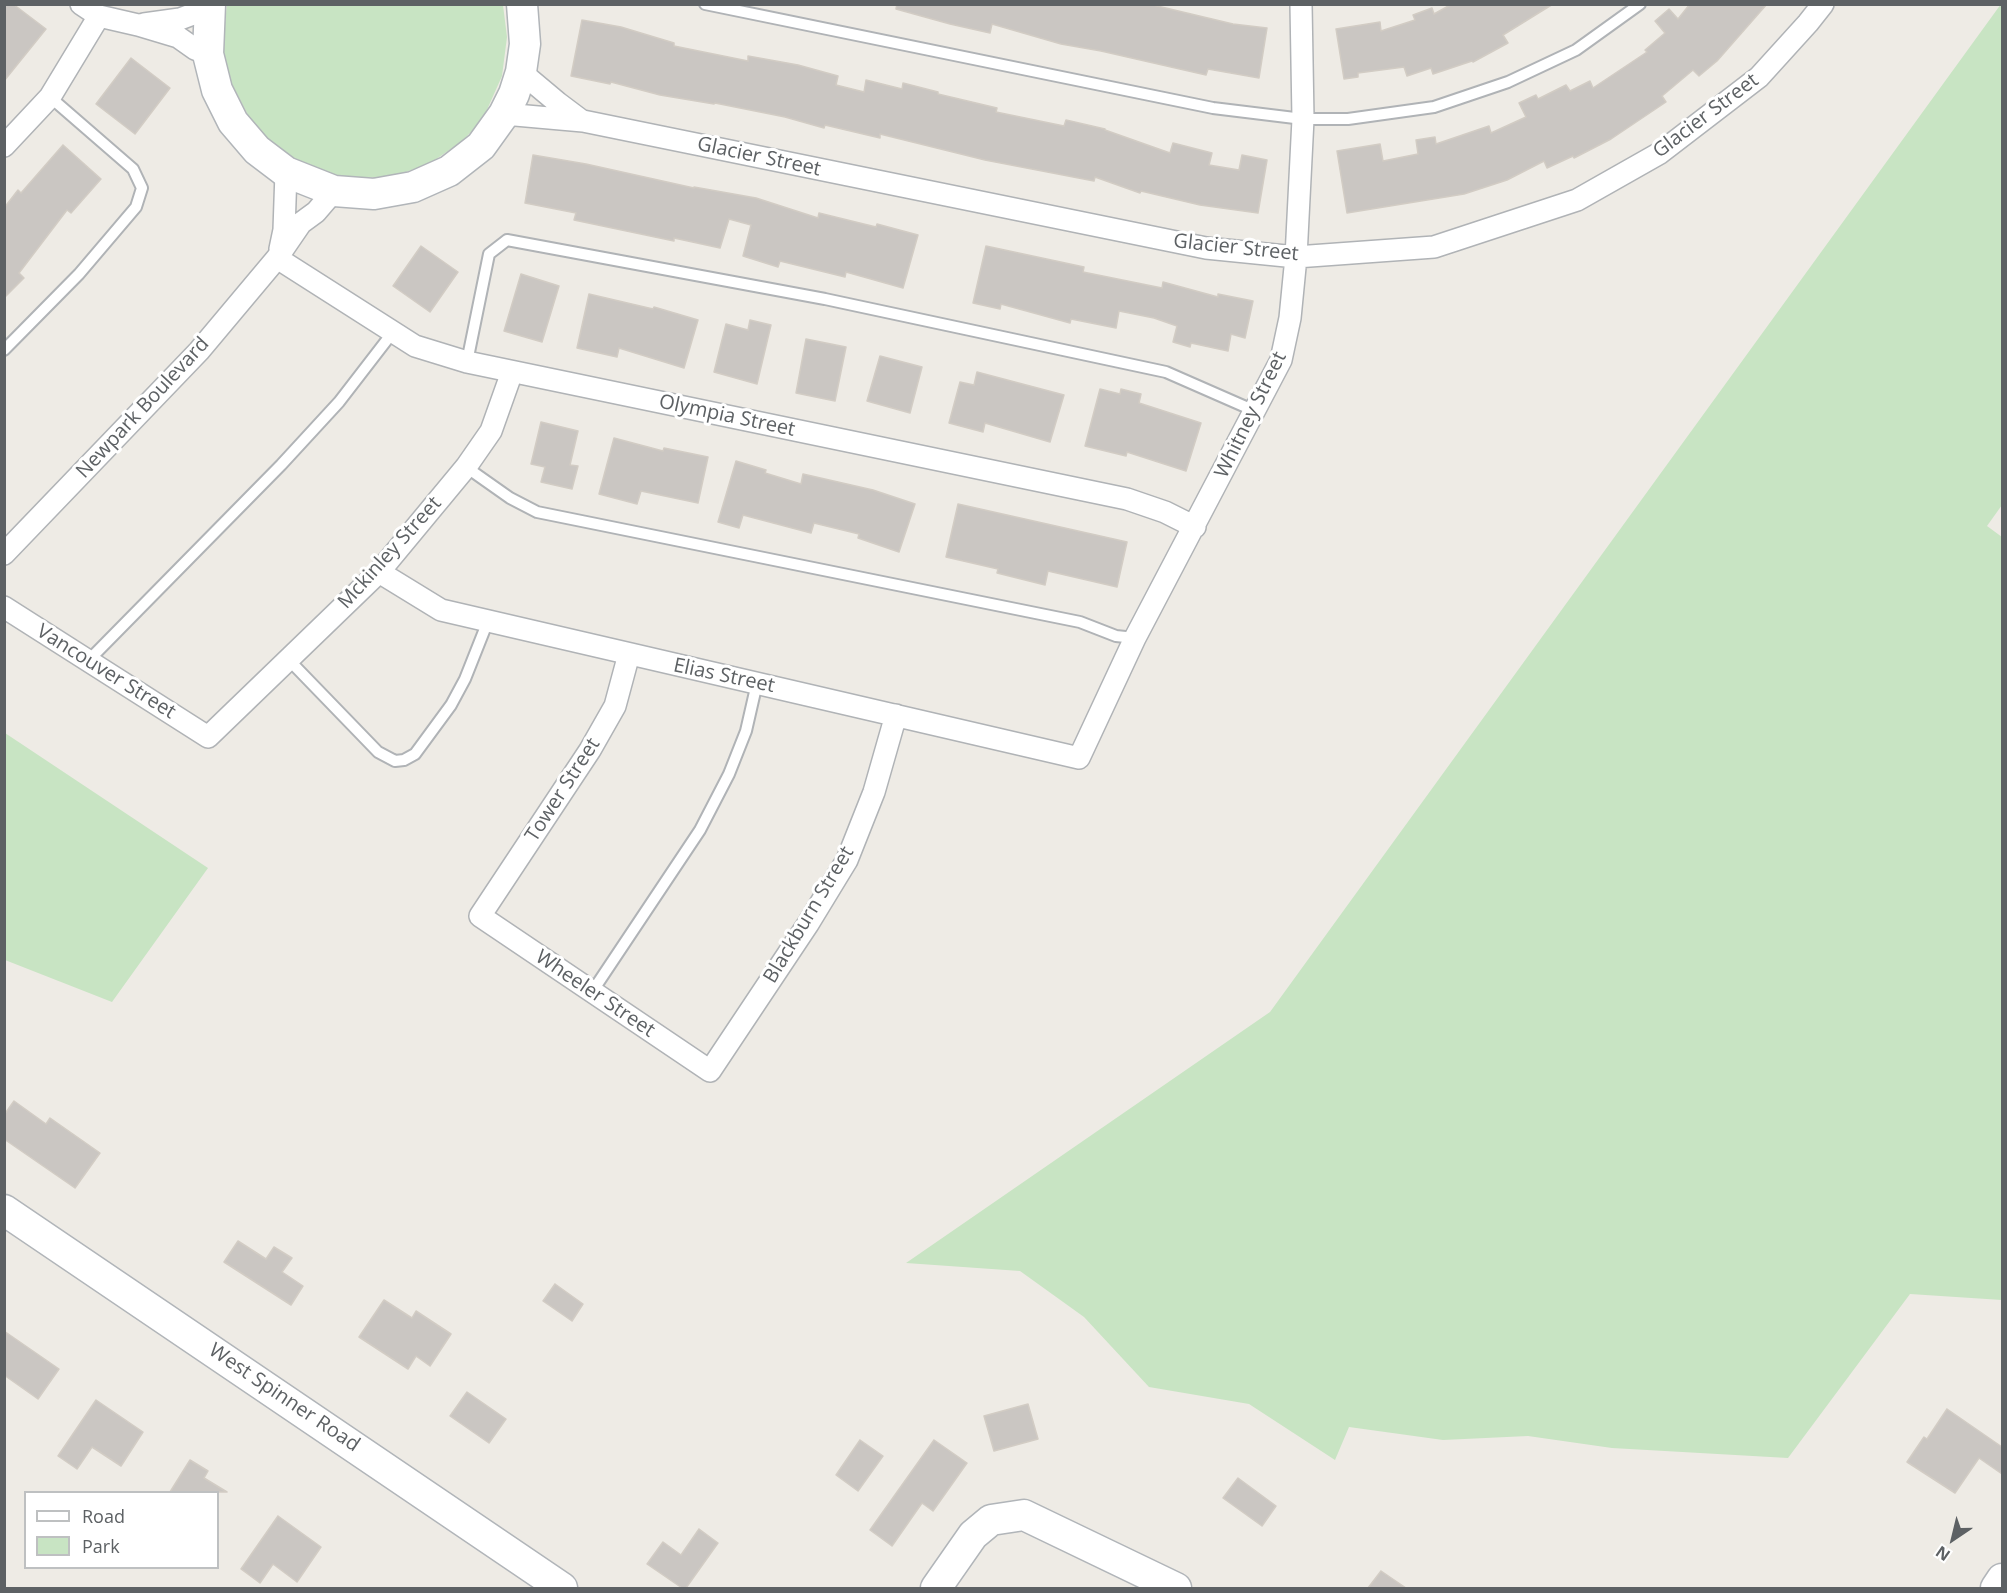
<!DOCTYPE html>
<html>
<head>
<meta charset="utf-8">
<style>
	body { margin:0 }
	#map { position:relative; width:2007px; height:1593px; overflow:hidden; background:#eeebe5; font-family:"Open Sans",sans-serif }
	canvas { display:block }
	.frame { position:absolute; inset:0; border:6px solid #5d6164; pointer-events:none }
	.legend { position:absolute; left:24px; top:1491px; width:195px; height:78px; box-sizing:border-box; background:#fff; border:2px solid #bec0c1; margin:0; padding:8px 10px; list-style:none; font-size:18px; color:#5d6164 }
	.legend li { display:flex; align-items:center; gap:12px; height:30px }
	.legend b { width:30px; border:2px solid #bec0c1 }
	.north { position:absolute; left:1923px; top:1509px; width:60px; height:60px; -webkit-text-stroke:4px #fff; paint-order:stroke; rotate:215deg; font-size:16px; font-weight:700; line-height:24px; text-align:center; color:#5d6164 }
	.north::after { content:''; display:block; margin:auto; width:21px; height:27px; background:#5d6164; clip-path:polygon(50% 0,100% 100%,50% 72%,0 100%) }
</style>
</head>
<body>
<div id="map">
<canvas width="2007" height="1593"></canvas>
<div class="frame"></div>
<ul class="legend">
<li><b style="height:8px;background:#fff"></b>Road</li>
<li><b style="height:16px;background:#c8e4c3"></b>Park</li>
</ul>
<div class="north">N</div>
</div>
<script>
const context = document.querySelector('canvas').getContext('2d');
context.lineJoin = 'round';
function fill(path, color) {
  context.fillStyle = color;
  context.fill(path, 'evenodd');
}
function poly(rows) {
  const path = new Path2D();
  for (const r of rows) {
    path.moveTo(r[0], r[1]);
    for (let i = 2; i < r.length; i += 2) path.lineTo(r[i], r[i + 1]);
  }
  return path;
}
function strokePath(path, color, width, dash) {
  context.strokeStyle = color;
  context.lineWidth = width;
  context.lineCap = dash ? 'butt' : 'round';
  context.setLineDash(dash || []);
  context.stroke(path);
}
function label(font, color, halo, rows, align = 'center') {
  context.font = font + ' "Open Sans",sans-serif';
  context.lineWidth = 6;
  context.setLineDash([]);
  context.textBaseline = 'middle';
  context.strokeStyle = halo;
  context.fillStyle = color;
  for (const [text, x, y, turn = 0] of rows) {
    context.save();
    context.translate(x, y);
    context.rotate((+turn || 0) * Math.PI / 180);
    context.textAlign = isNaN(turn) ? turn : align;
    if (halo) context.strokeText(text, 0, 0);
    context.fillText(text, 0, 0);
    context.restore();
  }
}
fill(poly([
	[227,4,503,5,507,37,502,76,486,112,475,128,461,142,429,164,391,177,352,178,332,175,295,160,279,149,263,135,250,119,231,82,225,62,223,41],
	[2001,4,2002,5,2002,505,1987,526,2002,537,2002,1300,1910,1294,1788,1458,1612,1448,1528,1436,1443,1440,1349,1427,1335,1460,1249,1404,1149,1387,1084,1317,1020,1271,906,1263,1270,1012],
	[5,733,208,868,112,1002,5,960]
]), '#c8e4c3');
const building = poly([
	[4,4,13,4,46,29,4,81,4,4],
	[897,4,1149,4,1233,24,1267,28,1259,78,1208,69,1206,75,1101,51,1061,44,992,24,990,33,950,24,896,9,897,4],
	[1452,4,1553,4,1503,35,1508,43,1473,62,1472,61,1433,74,1431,68,1407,76,1404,67,1358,73,1358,77,1344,79,1336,29,1380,22,1381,31,1415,20,1413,15,1432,8,1434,14,1452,4],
	[1690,4,1767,4,1717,61,1699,76,1693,70,1662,96,1666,102,1611,139,1574,158,1573,156,1547,168,1544,161,1507,180,1464,194,1347,213,1337,151,1380,144,1383,161,1418,154,1416,140,1435,137,1436,144,1489,126,1491,133,1526,117,1519,103,1536,95,1538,99,1566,85,1570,91,1590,81,1593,88,1647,52,1645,50,1665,33,1655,21,1669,9,1678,19,1690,4],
	[582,20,621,27,674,43,674,46,748,61,748,56,798,65,838,76,836,85,864,92,866,80,902,89,903,83,938,92,938,94,997,108,996,112,1064,126,1066,120,1105,129,1105,130,1170,153,1173,143,1212,153,1209,165,1239,170,1242,155,1267,160,1258,213,1200,205,1141,191,1140,193,1095,177,1094,181,985,160,880,134,880,138,825,125,824,128,785,117,715,103,714,104,660,95,611,82,610,84,571,76,582,20],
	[131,58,170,88,135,134,96,104,131,58],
	[63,145,101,179,71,213,67,210,19,273,24,278,4,298,4,208,18,190,21,193,63,145],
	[533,155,586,164,694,188,694,187,756,198,818,218,819,213,876,227,877,224,918,235,903,288,846,272,845,277,780,261,778,267,743,256,751,225,729,219,720,248,674,238,674,241,574,220,576,213,525,203,533,155],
	[421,246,458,272,430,312,393,286,421,246],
	[986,246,1084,267,1083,272,1162,288,1163,282,1218,297,1218,294,1253,301,1245,338,1231,334,1228,351,1191,343,1190,347,1173,342,1177,326,1154,318,1119,311,1116,328,1071,319,1070,323,1001,304,1000,309,973,303,986,246],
	[521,274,559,286,542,342,504,331,521,274],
	[589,294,653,309,654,307,698,320,684,368,619,348,617,357,577,348,589,294],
	[750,320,771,325,757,384,714,372,726,324,748,330,750,320],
	[806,339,846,347,835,401,796,393,806,339],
	[880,356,922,367,910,413,867,401,880,356],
	[977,372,1064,395,1050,442,985,423,983,432,949,423,960,382,974,385,977,372],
	[1100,389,1120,394,1121,389,1141,394,1139,403,1201,423,1186,471,1127,452,1126,456,1085,446,1100,389],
	[541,422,578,431,570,465,578,466,572,489,541,482,545,467,531,464,541,422],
	[614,438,663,451,664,448,708,457,698,503,641,491,637,504,599,494,614,438],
	[736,461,766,470,765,473,801,484,803,474,873,490,915,504,899,552,858,538,859,534,814,523,811,533,743,515,739,528,718,522,736,461],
	[958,504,1127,542,1117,587,1048,571,1045,585,997,573,998,569,946,557,958,504],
	[14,1101,46,1124,50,1118,100,1153,75,1188,4,1139,4,1115,14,1101],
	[238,1241,266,1259,274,1247,292,1258,282,1272,303,1286,291,1305,224,1262,238,1241],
	[555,1284,583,1304,572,1321,543,1301,555,1284],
	[384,1300,412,1318,416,1311,451,1334,430,1366,416,1356,408,1369,359,1337,384,1300],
	[4,1331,59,1369,38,1399,4,1375,4,1331],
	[467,1392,506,1419,489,1443,450,1416,467,1392],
	[96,1400,143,1432,121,1466,92,1447,77,1469,58,1456,96,1400],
	[1028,1404,1038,1439,994,1451,984,1416,1028,1404],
	[1947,1409,2002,1447,2002,1474,1979,1458,1955,1493,1907,1462,1924,1437,1927,1439,1947,1409],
	[860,1440,883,1456,858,1491,836,1475,860,1440],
	[934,1440,967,1463,933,1511,922,1503,892,1546,870,1530,934,1440],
	[190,1460,208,1471,204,1478,227,1492,170,1492,190,1460],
	[1238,1478,1276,1506,1262,1526,1223,1498,1238,1478],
	[278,1516,321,1547,297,1582,273,1564,260,1583,241,1569,278,1516],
	[699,1529,718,1543,686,1588,682,1588,647,1564,663,1542,681,1555,699,1529],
	[1381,1571,1406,1588,1368,1588,1381,1571]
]);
fill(building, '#cac6c2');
strokePath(building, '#d2ccc4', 1.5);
const lane = poly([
	[705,4,1213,108,1303,119,1348,119,1434,107,1508,82,1576,50,1640,4],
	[4,350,79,274,136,207,142,188,133,169,50,97],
	[467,362,489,254,507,240,825,299,1166,372,1255,411],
	[466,467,510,498,537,512,1080,622,1116,636,1135,638],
	[288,659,378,752,395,761,404,760,415,754,451,705,465,679,488,621],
	[88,661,281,465,339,402,393,332],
	[592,992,700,830,729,774,746,731,757,683]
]);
const street = poly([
	[81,4,99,16,138,25,178,37,195,49,208,54],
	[144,24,180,19,209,8],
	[521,72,558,103,582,121],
	[504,114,583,121,1206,248,1296,257,1434,247,1577,200,1660,153,1759,77,1808,23,1823,4],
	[4,146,50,97,99,16],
	[280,249,284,230,286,172],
	[277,258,415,346,467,362,1127,499,1165,512,1195,527],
	[4,554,199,351,277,258,301,223,316,212,334,191],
	[379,572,441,610,1079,758,1135,638,1281,360,1290,318,1296,257,1303,119,1301,4],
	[4,607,208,737,379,572,466,467,491,431,512,372],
	[629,654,615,706,590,750,480,916,710,1071,808,924,847,860,874,792,896,715]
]);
const secondary = poly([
	[210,4,208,54,217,90,233,122,257,150,286,172,334,191,374,194,413,187,449,171,481,146,504,114,514,94,521,72,525,44,522,4],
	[4,1210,562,1588],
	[936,1588,973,1535,991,1520,1024,1515,1176,1588],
	[1996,1588,2002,1579]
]);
strokePath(lane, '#b0b3b6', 14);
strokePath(street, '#b0b3b6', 24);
strokePath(secondary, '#b1b5b9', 33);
strokePath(lane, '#fff', 10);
strokePath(street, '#fff', 21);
strokePath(secondary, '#fff', 30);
label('20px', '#5d6164', '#fff', [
	["Glacier Street",1706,116,-37],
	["Glacier Street",759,157,12],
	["Glacier Street",1236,248,6],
	["Newpark Boulevard",143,408,-47],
	["Whitney Street",1251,415,-64],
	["Olympia Street",727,416,12],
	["Mckinley Street",390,553,-48],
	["Vancouver Street",106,672,32],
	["Elias Street",724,676,12],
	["Tower Street",563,790,-57],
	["Blackburn Street",809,915,-59],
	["Wheeler Street",595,994,34],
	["West Spinner Road",284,1398,34]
]);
</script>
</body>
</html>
